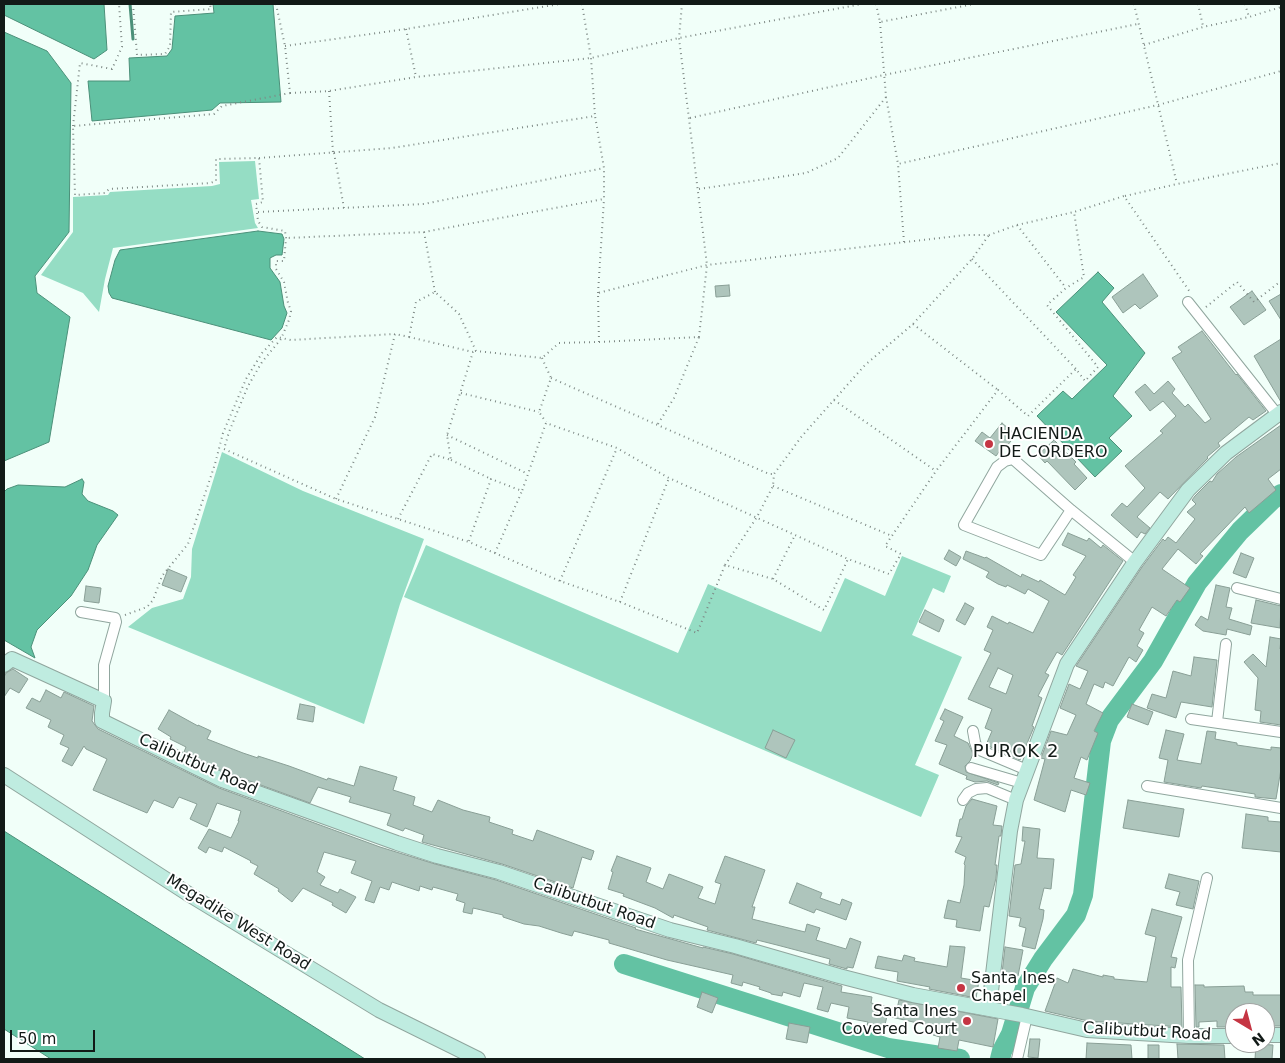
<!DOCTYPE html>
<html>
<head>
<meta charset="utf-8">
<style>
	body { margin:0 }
	#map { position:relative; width:1285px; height:1063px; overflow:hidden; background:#f1fff9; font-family:"DejaVu Sans",sans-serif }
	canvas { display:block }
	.frame { position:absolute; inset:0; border:5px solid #121a17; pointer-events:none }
	.north { position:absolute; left:1225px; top:1003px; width:50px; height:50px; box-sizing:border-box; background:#fff; border:1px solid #a0a3a2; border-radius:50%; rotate:143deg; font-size:14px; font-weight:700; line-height:20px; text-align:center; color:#121a17 }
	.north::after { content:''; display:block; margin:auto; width:18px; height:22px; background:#c53543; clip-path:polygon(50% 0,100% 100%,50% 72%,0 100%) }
	.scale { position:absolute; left:10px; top:1030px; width:85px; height:22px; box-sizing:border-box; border:2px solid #121a17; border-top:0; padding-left:6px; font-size:15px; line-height:18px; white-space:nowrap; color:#121a17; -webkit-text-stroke:4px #fff; paint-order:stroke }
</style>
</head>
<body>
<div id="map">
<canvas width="1285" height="1063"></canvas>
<div class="frame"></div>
<div class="north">N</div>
<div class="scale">50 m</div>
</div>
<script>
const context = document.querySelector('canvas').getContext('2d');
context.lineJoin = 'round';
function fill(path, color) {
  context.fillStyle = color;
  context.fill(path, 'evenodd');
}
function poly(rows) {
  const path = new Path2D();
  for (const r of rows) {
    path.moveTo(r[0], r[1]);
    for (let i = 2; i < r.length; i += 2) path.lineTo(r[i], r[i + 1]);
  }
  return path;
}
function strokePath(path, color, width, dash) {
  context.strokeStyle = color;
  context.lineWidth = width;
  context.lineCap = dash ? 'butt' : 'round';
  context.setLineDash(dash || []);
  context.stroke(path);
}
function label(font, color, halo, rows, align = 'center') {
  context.font = font + ' "DejaVu Sans",sans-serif';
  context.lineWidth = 4;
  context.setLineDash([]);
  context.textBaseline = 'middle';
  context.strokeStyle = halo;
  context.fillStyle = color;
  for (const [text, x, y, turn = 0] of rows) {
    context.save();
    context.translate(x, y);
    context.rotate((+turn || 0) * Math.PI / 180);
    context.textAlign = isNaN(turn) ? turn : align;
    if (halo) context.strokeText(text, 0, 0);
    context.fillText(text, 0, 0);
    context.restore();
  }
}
fill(poly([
	[255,161,259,199,251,200,255,223,258,228,113,248,105,279,99,312,83,293,41,275,73,232,73,197,108,195,110,192,212,186,220,184,219,162],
	[222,452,303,491,424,539,400,604,364,724,128,627,152,608,183,599,191,577,192,549],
	[426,545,678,653,708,584,821,632,845,578,885,596,902,556,951,576,944,593,933,588,912,635,962,657,915,765,939,775,921,817,404,597]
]), '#95ddc4');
const water = poly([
	[4,4,104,4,107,50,94,59,4,15,4,4],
	[213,4,273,4,281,102,220,103,212,110,92,121,88,81,130,81,129,58,167,56,172,49,175,16,214,13,213,4],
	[4,32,47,51,71,83,69,232,35,276,37,293,70,317,49,442,4,461,4,32],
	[258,231,282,234,284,239,282,255,276,255,270,258,270,268,280,282,284,306,287,313,282,328,271,340,112,298,109,293,108,286,115,260,120,250,258,231],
	[1098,272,1114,288,1102,302,1145,353,1113,396,1132,416,1109,438,1122,451,1095,477,1037,416,1063,391,1072,399,1107,365,1056,312,1098,272],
	[82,479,84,482,82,494,88,501,113,511,118,515,97,545,88,570,71,596,37,630,31,647,35,658,4,640,4,492,7,489,18,485,65,487,82,479],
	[4,831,75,876,365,1059,51,1059,4,1029,4,831]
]);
fill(water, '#63c2a3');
strokePath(water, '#4b9079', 1);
strokePath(poly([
	[130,4,133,39]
]), '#4b9079', 3);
strokePath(poly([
	[624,964,888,1048,960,1059],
	[1000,1059,1002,1051,1011,1034,1025,988,1043,959,1076,915,1083,895,1101,741,1109,720,1153,661,1197,583,1240,531,1272,500,1281,494]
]), '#63c2a3', 20);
const building = poly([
	[1143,274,1158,296,1140,309,1135,304,1123,313,1112,297,1143,274],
	[729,285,730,296,716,297,715,286,729,285],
	[1252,291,1266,310,1244,325,1230,307,1252,291],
	[1281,294,1281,320,1269,301,1281,294],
	[1202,331,1236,375,1237,374,1266,411,1253,420,1249,417,1218,443,1220,446,1207,457,1208,458,1168,499,1160,492,1137,517,1150,528,1145,534,1141,532,1137,538,1111,515,1122,503,1127,507,1145,488,1125,466,1163,433,1160,431,1176,416,1163,401,1150,411,1135,392,1145,384,1154,394,1168,381,1175,389,1172,393,1185,407,1188,404,1205,423,1211,419,1172,358,1182,352,1178,347,1202,331],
	[1281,339,1281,402,1254,356,1281,339],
	[1002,423,1016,435,1006,447,1004,445,996,456,975,441,982,432,990,438,1002,423],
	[1281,425,1281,469,1268,479,1276,490,1249,513,1245,507,1200,554,1203,556,1196,564,1178,549,1162,569,1190,588,1180,602,1177,600,1166,616,1152,607,1139,630,1144,633,1137,646,1143,650,1136,662,1129,657,1113,686,1105,682,1103,688,1094,684,1086,704,1103,713,1094,731,1098,733,1087,760,1081,757,1074,778,1090,783,1086,795,1071,790,1065,812,1034,800,1045,759,1041,758,1051,731,1067,735,1076,715,1060,708,1069,684,1080,689,1088,671,1076,666,1142,567,1163,539,1165,541,1168,537,1176,543,1195,519,1187,512,1196,504,1192,500,1195,496,1210,481,1212,482,1217,474,1236,457,1281,425],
	[1054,440,1076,462,1074,464,1087,478,1075,490,1047,461,1045,463,1038,455,1054,440],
	[1068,533,1087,541,1089,538,1101,548,1103,545,1123,561,1062,655,1057,652,1045,673,1049,675,1038,696,1042,698,1032,726,1034,727,1020,760,986,745,992,731,985,728,992,709,968,699,991,653,984,650,993,630,987,627,992,616,1008,624,1009,622,1033,633,1049,601,1028,589,1025,594,1007,585,1006,587,998,584,986,577,989,572,963,559,966,551,985,558,986,557,1021,577,1022,574,1039,582,1040,580,1065,595,1076,577,1073,575,1086,556,1062,545,1068,533],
	[998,668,1013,675,1006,694,989,687,998,668],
	[949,550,961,557,956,566,944,559,949,550],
	[1241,553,1254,558,1246,578,1233,573,1241,553],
	[168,569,187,577,181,592,162,585,168,569],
	[1216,585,1230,588,1226,607,1232,608,1229,619,1252,626,1250,635,1227,629,1226,635,1203,631,1195,625,1201,616,1208,620,1216,585],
	[86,586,101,588,99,603,84,601,86,586],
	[1256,600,1281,606,1280,628,1251,623,1256,600],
	[965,603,974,608,965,625,956,620,965,603],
	[925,610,944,620,939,632,919,622,925,610],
	[1270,637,1281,639,1280,649,1281,649,1281,725,1260,722,1261,711,1255,710,1258,678,1244,662,1253,654,1266,667,1270,637],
	[1194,657,1217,660,1212,707,1181,702,1176,718,1147,708,1152,694,1166,698,1173,671,1191,676,1194,657],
	[13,669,28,679,19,693,10,688,4,697,4,677,6,673,13,669],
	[46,690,61,698,64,692,94,706,92,721,98,729,219,788,380,847,435,864,496,880,636,928,635,929,703,948,703,947,733,954,842,986,841,992,872,997,871,1003,897,1009,899,1000,998,1019,993,1047,959,1040,957,1051,938,1048,940,1037,933,1035,935,1027,887,1016,884,1029,867,1025,868,1022,847,1018,849,1007,831,1003,828,1012,817,1009,823,987,804,983,800,997,783,992,782,996,771,994,771,993,759,989,760,987,743,982,742,986,731,983,733,975,667,960,609,943,609,940,574,931,572,936,561,933,539,926,524,924,503,917,503,915,473,908,472,914,463,912,465,903,456,900,458,894,433,887,432,890,420,886,419,891,392,882,389,890,380,887,374,903,365,900,372,881,351,873,356,861,324,852,317,872,325,877,320,885,338,893,340,889,356,897,346,913,332,905,333,903,303,888,292,902,278,891,279,889,254,874,258,866,250,862,251,861,224,847,222,852,209,847,206,853,198,848,209,829,231,838,239,821,238,821,241,811,217,803,207,827,190,819,197,804,179,797,173,808,154,800,147,813,93,790,107,759,86,749,84,746,72,766,62,761,69,748,60,744,64,735,48,727,51,720,26,708,32,698,40,702,46,690],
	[300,704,315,707,313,722,297,719,300,704],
	[1132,704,1153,712,1148,725,1127,717,1132,704],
	[945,709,963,717,954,736,968,743,973,754,970,761,965,766,966,772,999,783,998,785,987,781,975,782,966,779,967,776,939,764,947,745,935,741,944,721,940,719,945,709],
	[169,710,198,726,198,725,211,731,207,739,243,753,258,758,258,756,289,766,327,780,328,778,354,786,360,766,397,777,393,790,415,797,413,805,432,812,438,800,463,810,490,817,489,822,513,830,512,834,533,841,537,830,594,851,591,860,582,857,573,888,502,864,422,842,424,835,405,828,403,831,387,825,391,814,349,802,351,797,318,787,310,803,225,772,184,752,186,747,170,739,171,737,158,729,169,710],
	[773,730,795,740,786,758,765,748,773,730],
	[1166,730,1184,734,1177,760,1201,764,1207,731,1216,732,1215,739,1237,743,1237,745,1271,750,1271,747,1281,748,1281,769,1276,799,1255,797,1255,794,1202,786,1201,788,1164,782,1168,760,1159,758,1166,730],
	[972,799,997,806,993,825,1002,826,1001,836,999,836,995,865,997,865,996,878,989,907,984,906,980,931,956,927,957,920,944,918,948,900,960,903,964,885,965,865,964,864,966,857,955,852,962,837,956,836,960,819,962,819,966,806,972,799],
	[1128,800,1184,809,1179,837,1123,828,1128,800],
	[1246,814,1268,817,1268,821,1281,822,1281,852,1242,848,1246,814],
	[1023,827,1040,829,1037,858,1054,859,1051,889,1044,888,1039,909,1044,910,1043,919,1035,949,1022,946,1026,928,1019,926,1021,918,1009,916,1015,865,1021,864,1025,841,1022,841,1023,827],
	[617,856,651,868,646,882,663,889,669,874,703,887,698,898,715,904,721,884,715,882,725,856,765,870,752,907,755,907,752,919,805,932,807,924,820,928,816,940,846,949,850,938,861,942,853,968,847,967,847,969,829,964,830,959,777,945,757,940,756,943,707,930,708,927,674,915,673,918,655,908,623,896,624,894,608,889,613,872,611,871,617,856],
	[1169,874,1199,881,1193,909,1176,905,1180,892,1165,888,1169,874],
	[797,883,822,893,820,898,840,905,842,899,852,903,846,920,816,909,814,913,789,903,797,883],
	[1152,909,1182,917,1171,957,1177,958,1175,968,1171,967,1171,987,1181,987,1182,1027,1088,1021,1045,1011,1057,978,1068,983,1073,969,1103,977,1103,975,1114,977,1114,979,1147,982,1156,937,1145,934,1152,909],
	[950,946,965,947,961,978,979,981,976,998,929,989,930,987,897,981,898,972,875,968,878,956,902,961,904,955,915,958,914,961,947,967,950,946],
	[1005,947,1023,950,1018,976,1002,973,1005,947],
	[1195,985,1204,985,1204,987,1244,986,1245,992,1253,992,1253,995,1281,995,1281,1026,1265,1026,1265,1013,1235,1013,1235,1026,1231,1026,1231,1027,1217,1027,1217,1021,1199,1022,1199,1027,1196,1027,1195,985],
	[702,992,718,998,712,1013,697,1007,702,992],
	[789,1023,810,1027,807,1043,786,1039,789,1023],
	[1030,1039,1040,1039,1038,1058,1028,1057,1030,1039],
	[1087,1043,1131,1045,1132,1059,1086,1059,1087,1043],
	[1177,1044,1224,1045,1225,1059,1178,1059,1177,1044],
	[1256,1044,1273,1045,1272,1059,1255,1059,1256,1044],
	[1148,1045,1159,1045,1159,1059,1148,1059,1148,1045]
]);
fill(building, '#aec5bc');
strokePath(building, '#899f96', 1);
const street = poly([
	[1188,302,1277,414],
	[1071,510,1041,555,964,525,997,467,1005,461,1013,459,1071,510,1135,562],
	[1237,588,1281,599],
	[81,612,115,618,116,622,104,665,104,701],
	[1191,719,1281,732],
	[1217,722,1226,644],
	[973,731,975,742,977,748,982,751,1027,770],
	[971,768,1022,783],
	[1147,786,1281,808],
	[963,800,968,793,976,789,987,788,1016,800],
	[1189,1036,1188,960,1207,878],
	[1017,1059,1027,1016]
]);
const secondary = poly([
	[4,665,12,659,104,701,102,713,102,721,222,780,397,843,437,856,499,872,670,930,735,946,839,976,913,995,1022,1015,1087,1030,1189,1036,1235,1036],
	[4,775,190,895,379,1010,478,1059],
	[989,1008,1010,831,1016,800,1067,664,1135,562,1188,490,1226,453,1281,412],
	[1265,1035,1281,1035]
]);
strokePath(street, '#90a69e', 12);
strokePath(secondary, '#90a69e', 16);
strokePath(poly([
	[133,4,137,55,165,54,170,46,171,12,211,9,210,4],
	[276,4,285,46,290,93,222,106,214,114,73,126,75,195,105,193,109,189,210,183,216,181,216,159,259,158,263,202,256,204,258,221,262,227,285,231,286,238,284,261,276,261,276,269,284,282,288,303,291,311,289,320,281,339,262,362,248,386,229,432,224,449,336,499,469,542,560,581,620,602,697,633,725,565,773,579,824,610,848,559,889,574,901,554,885,546,936,471,998,390,1028,416,1076,369,1085,381,1098,367,1047,305,1066,288,1084,277,1074,212,1124,196,1190,292],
	[582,4,591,58,595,116],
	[876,4,880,22,974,4],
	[1134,4,1177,184],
	[1198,4,1203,26],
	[1245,4,1249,17],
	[880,22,886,97,898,164],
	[406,29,416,77],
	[1144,45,1203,27,1249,17,1281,7],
	[285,46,406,29,560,4],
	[329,91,333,153],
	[290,93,329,91,416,77,591,58,679,38,862,4],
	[690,118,884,75,1138,24],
	[73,126,80,63,112,69,122,47,119,4],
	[334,153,344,208],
	[259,158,392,148,595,116,604,168,604,199,424,232,286,238],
	[699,189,806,173,838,158,886,97],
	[1125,196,1177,184,1281,163],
	[258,212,424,204,604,168],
	[1017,225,1066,288],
	[424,232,435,292],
	[904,242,898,164,1158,105,1281,71],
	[972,259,1076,369],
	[598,293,604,199],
	[1206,307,1237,282,1254,302,1281,281],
	[913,324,998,390],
	[409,337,473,352],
	[599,342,699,337,707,265,679,38,682,4],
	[542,358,551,378,539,412,546,422],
	[551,378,769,474,774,474],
	[461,393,539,412],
	[834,400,936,471],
	[658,424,674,398,699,337],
	[447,435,528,474],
	[451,460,491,479],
	[773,486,892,536],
	[336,499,375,417,395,334,409,337,416,302,435,292,459,314,476,351,542,358,559,343,599,342,598,293,707,265,966,235,989,235,1017,225,1074,212],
	[398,519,432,454,451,460,447,435,473,352],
	[469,541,491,479,522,491,546,423,617,448,669,478,848,559],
	[495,553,522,491],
	[725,565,757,517,773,486,774,474,802,436,865,365,913,324,972,259,989,235],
	[773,579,795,535],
	[560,581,617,448],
	[620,602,669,478],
	[125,615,147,607,153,600,162,576,188,544,215,464,223,433,246,379,262,353,277,337,291,340,395,334]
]), '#7e8985', 2, [1, 4]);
strokePath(street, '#fff', 10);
strokePath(secondary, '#bfece0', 14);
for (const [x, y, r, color] of [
	[989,444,5,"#c53543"],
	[961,988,5,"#c53543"],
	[967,1021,5,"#c53543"]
]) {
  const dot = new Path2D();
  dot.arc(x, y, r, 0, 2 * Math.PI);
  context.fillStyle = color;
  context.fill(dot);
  strokePath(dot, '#fff', 2);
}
label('16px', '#121a17', '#fff', [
	["HACIENDA",999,435],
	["DE CORDERO",999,453],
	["Santa Ines",971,979],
	["Chapel",971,997],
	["Santa Ines",957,1012,"right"],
	["Covered Court",957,1030,"right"]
], 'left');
label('16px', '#121a17', '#fff', [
	["Calibutbut Road",198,765,24],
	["Calibutbut Road",594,904,19],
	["Megadike West Road",238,923,32],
	["Calibutbut Road",1147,1032,3]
]);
context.letterSpacing = '1px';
label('18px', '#121a17', '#fff', [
	["PUROK 2",1016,752]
]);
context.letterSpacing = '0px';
</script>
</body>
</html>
